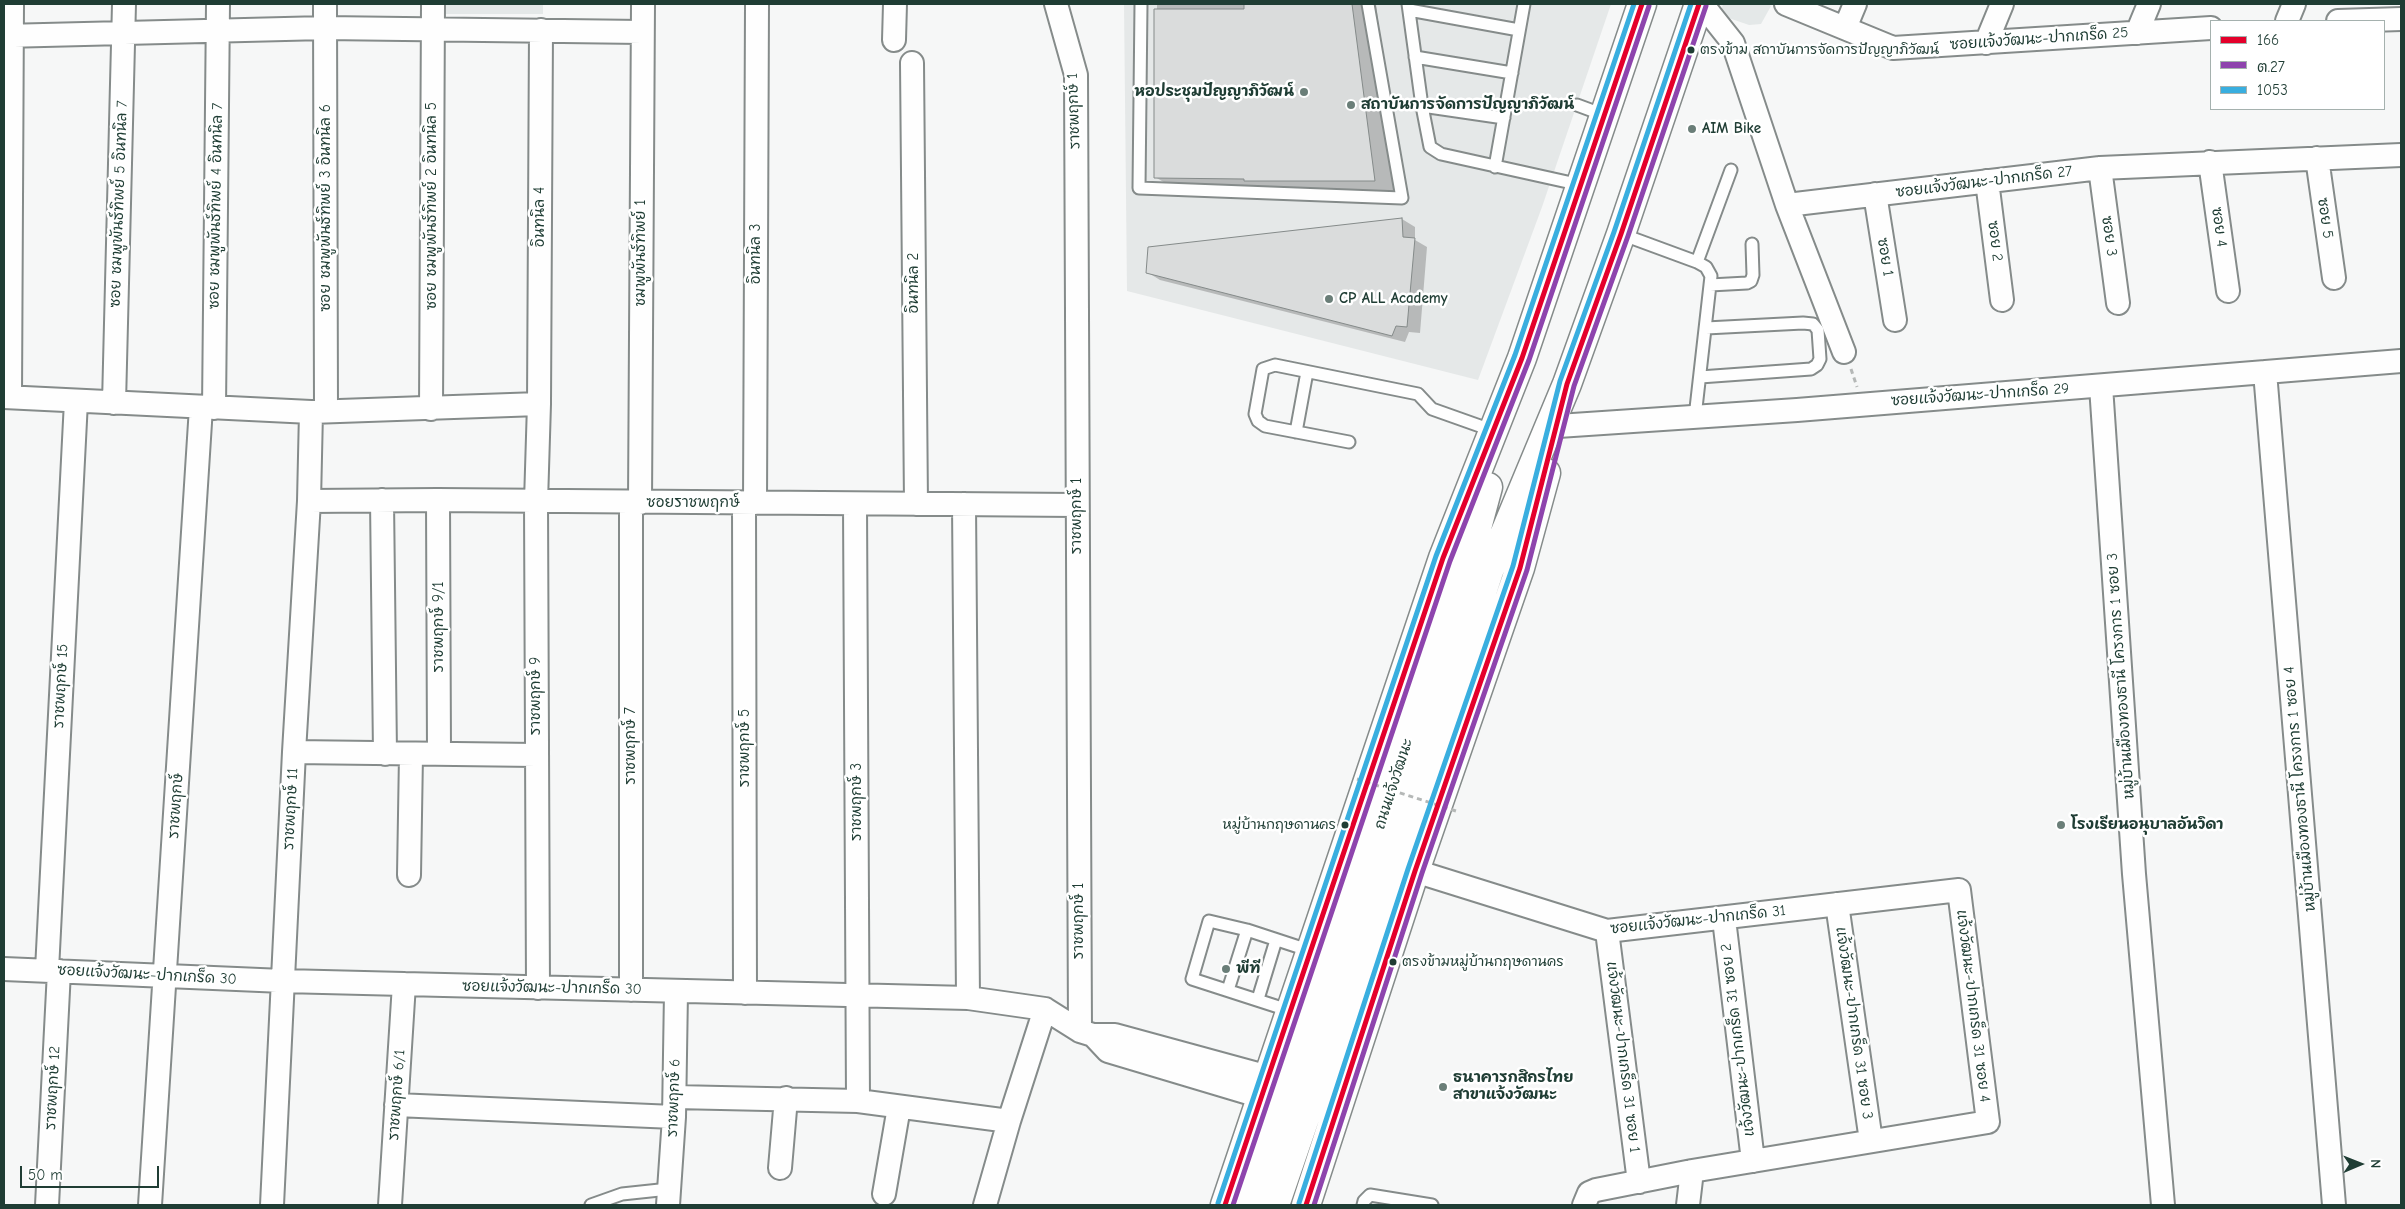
<!DOCTYPE html>
<html>
<head>
<meta charset="utf-8">
<style>
	body { margin:0 }
	#map { position:relative; width:2405px; height:1209px; overflow:hidden; background:#f6f7f7; font-family:"Comic Neue","Playpen Sans Thai",sans-serif }
	canvas { display:block }
	.frame { position:absolute; inset:0; border:5px solid #1f3d34; pointer-events:none }
	.legend { position:absolute; left:2210px; top:20px; width:175px; height:90px; box-sizing:border-box; background:#fff; border:1px solid #a5b1ae; margin:0; padding:6px 9px; list-style:none; font-size:15px; color:#1f3d34 }
	.legend li { display:flex; align-items:center; gap:10px; height:25px }
	.legend b { width:25px; border:1px solid #a5b1ae }
	.north { position:absolute; left:2335px; top:1139px; width:50px; height:50px; -webkit-text-stroke:4px #fff; paint-order:stroke; rotate:89deg; font-size:14px; font-weight:700; line-height:20px; text-align:center; color:#1f3d34 }
	.north::after { content:''; display:block; margin:auto; width:18px; height:22px; background:#1f3d34; clip-path:polygon(50% 0,100% 100%,50% 72%,0 100%) }
	.scale { position:absolute; left:20px; top:1166px; width:139px; height:22px; box-sizing:border-box; border:2px solid #1f3d34; border-top:0; padding-left:6px; font-size:15px; line-height:18px; white-space:nowrap; color:#1f3d34; -webkit-text-stroke:4px #fff; paint-order:stroke }
</style>
</head>
<body>
<div id="map">
<canvas width="2405" height="1209"></canvas>
<div class="frame"></div>
<ul class="legend">
<li><b style="height:6px;background:#e4002b"></b>166</li>
<li><b style="height:6px;background:#8e44ad"></b>ต.27</li>
<li><b style="height:6px;background:#39aedf"></b>1053</li>
</ul>
<div class="north">N</div>
<div class="scale">50 m</div>
</div>
<script>
const context = document.querySelector('canvas').getContext('2d');
context.lineJoin = 'round';
function fill(path, color) {
  context.fillStyle = color;
  context.fill(path, 'evenodd');
}
function poly(rows) {
  const path = new Path2D();
  for (const r of rows) {
    path.moveTo(r[0], r[1]);
    for (let i = 2; i < r.length; i += 2) path.lineTo(r[i], r[i + 1]);
  }
  return path;
}
function strokePath(path, color, width, dash) {
  context.strokeStyle = color;
  context.lineWidth = width;
  context.lineCap = dash ? 'butt' : 'round';
  context.setLineDash(dash || []);
  context.stroke(path);
}
function label(font, color, halo, rows, align = 'center') {
  context.font = font + ' "Comic Neue","Playpen Sans Thai",sans-serif';
  context.lineWidth = 5;
  context.setLineDash([]);
  context.textBaseline = 'middle';
  context.strokeStyle = halo;
  context.fillStyle = color;
  for (const [text, x, y, turn = 0] of rows) {
    context.save();
    context.translate(x, y);
    context.rotate((+turn || 0) * Math.PI / 180);
    context.textAlign = isNaN(turn) ? turn : align;
    if (halo) context.strokeText(text, 0, 0);
    context.fillText(text, 0, 0);
    context.restore();
  }
}
fill(poly([
	[1124,4,1611,4,1542,207,1478,380,1127,291]
]), '#e5e8e8');
fill(poly([
	[441,4,543,4,543,14,441,14],
	[1723,4,1768,4,1771,6,1761,24,1749,25,1720,15]
]), '#e4e8e8');
fill(poly([
	[1157,4,1376,4,1400,195,1181,192,1155,177],
	[1402,219,1415,227,1415,240,1427,247,1420,333,1409,332,1405,342,1160,280,1147,272]
]), '#0003');
const building = poly([
	[1244,4,1352,4,1375,181,1244,181,1244,179,1154,178,1154,9,1244,9,1244,4],
	[1402,218,1403,237,1415,238,1407,327,1396,326,1392,336,1146,273,1148,247,1402,218]
]);
fill(building, '#dadcdc');
strokePath(building, '#858b8a', 1);
const lane = poly([
	[1141,4,1139,188,1402,198,1368,4],
	[1408,4,1422,106,1430,147,1441,154,1581,185],
	[1409,10,1519,30],
	[1415,57,1512,73],
	[1577,105,1604,115],
	[1422,106,1504,118],
	[1495,167,1524,4],
	[1621,234,1697,262,1706,267,1711,276,1695,417],
	[1697,262,1731,170],
	[1710,285,1747,283,1751,281,1753,275,1752,244],
	[1700,377,1811,369,1817,365,1820,359,1818,330,1813,324,1803,323,1706,328],
	[1296,432,1307,372],
	[1349,442,1265,426,1258,421,1255,414,1263,369,1275,365,1418,394,1432,409,1494,431],
	[1228,990,1247,930],
	[1258,999,1276,940],
	[1291,1011,1192,979,1209,921,1247,930,1311,951],
	[591,1205,622,1194,669,1189],
	[1363,1205,1364,1201,1370,1195,1432,1205]
]);
const street = poly([
	[325,4,326,411],
	[1056,4,1076,75,1080,1031],
	[1702,4,1733,43,1787,205,2100,168,2401,155],
	[1786,4,1893,48,2211,28],
	[2287,21,2294,4],
	[2338,21,2401,19],
	[1845,28,1855,4],
	[2137,33,2149,4],
	[4,36,325,28,642,32],
	[894,40,895,4],
	[1986,43,2002,4],
	[912,63,916,504],
	[2317,158,2334,278],
	[2210,162,2228,291],
	[2100,168,2118,303],
	[1987,181,2002,300],
	[1875,194,1895,320],
	[1787,205,1844,352],
	[2265,372,2334,1205],
	[2101,386,2134,874,2163,1205],
	[4,397,311,412,539,404],
	[10,397,12,4],
	[114,403,124,4],
	[214,408,218,4],
	[431,409,433,4],
	[1558,426,1797,410,2401,361],
	[382,500,385,754],
	[438,500,439,754],
	[309,501,438,500,1077,505],
	[631,502,631,990],
	[640,503,643,4],
	[744,503,745,993],
	[755,503,757,4],
	[855,504,858,1101],
	[964,504,968,998],
	[294,752,536,755],
	[1415,871,1607,931,1959,890,1988,1122,1692,1171,1596,1190,1589,1193,1584,1205],
	[409,875,411,755],
	[1837,904,1871,1141],
	[1724,919,1753,1161],
	[1607,931,1639,1182],
	[4,969,283,981,968,998,1045,1009,1080,1031,1093,1035,1115,1035,1269,1077],
	[47,970,76,401],
	[538,988,536,502,539,404,541,30],
	[1093,1035,1108,1051,1262,1097],
	[675,1097,858,1101,1009,1121],
	[396,1105,674,1117],
	[780,1168,786,1098],
	[884,1194,899,1107],
	[47,1205,59,971],
	[150,1205,201,407],
	[272,1205,294,752,309,501,311,412],
	[390,1205,404,984],
	[668,1205,674,1117,676,992],
	[985,1205,1009,1121,1045,1009],
	[1688,1205,1692,1171]
]);
const primary = poly([
	[1225,1205,1443,558,1522,358,1642,4],
	[1251,1205,1360,888,1469,558,1488,487],
	[1275,1205,1381,897,1489,571,1567,384,1621,234,1699,4],
	[1306,1205,1415,871,1520,568,1546,473]
]);
strokePath(lane, '#858b8a', 15);
strokePath(street, '#858b8a', 26);
strokePath(primary, '#858b8a', 31);
strokePath(poly([
	[1851,369,1857,387]
]), '#b5b8b7', 3, [5, 4]);
strokePath(lane, '#fefefe', 11);
strokePath(street, '#fefefe', 22);
strokePath(primary, '#fefefe', 28);
strokePath(poly([
	[1357,779,1456,811]
]), '#b5b8b7', 3, [5, 4]);
strokePath(poly([
	[1225,1205,1443,558,1522,358,1642,4],
	[1306,1205,1415,871,1520,568,1567,384,1621,234,1699,4]
]), '#e4002b', 5);
strokePath(poly([
	[1233,1205,1450,561,1529,360,1649,6],
	[1314,1205,1422,873,1527,570,1574,386,1628,236,1706,6]
]), '#8e44ad', 5);
strokePath(poly([
	[1218,1203,1436,556,1515,355,1634,4],
	[1299,1203,1408,869,1513,566,1560,381,1614,232,1691,4]
]), '#39aedf', 5);
for (const [x, y, r, color] of [
	[1691,50,4.5,"#1f3d34"],
	[1304,92,5,"#6a7e78"],
	[1351,105,5,"#6a7e78"],
	[1692,129,5,"#6a7e78"],
	[1329,299,5,"#6a7e78"],
	[1345,825,4.5,"#1f3d34"],
	[2061,825,5,"#6a7e78"],
	[1393,962,4.5,"#1f3d34"],
	[1226,969,5,"#6a7e78"],
	[1443,1087,5,"#6a7e78"]
]) {
  const dot = new Path2D();
  dot.arc(x, y, r, 0, 2 * Math.PI);
  context.fillStyle = color;
  context.fill(dot);
  strokePath(dot, '#fff', 2);
}
label('14px', '#1f3d34', '#fff', [
	["ตรงข้าม สถาบันการจัดการปัญญาภิวัฒน์",1700,50],
	["หมู่บ้านกฤษดานคร",1336,825,"right"],
	["ตรงข้ามหมู่บ้านกฤษดานคร",1402,962]
], 'left');
label('15px', '#1f3d34', '#fff', [
	["ซอยแจ้งวัฒนะ-ปากเกร็ด 25",2039,39,-4],
	["ราชพฤกษ์ 1",1074,111,-92],
	["ซอยแจ้งวัฒนะ-ปากเกร็ด 27",1984,182,-7],
	["ซอย ชมพูพันธ์ทิพย์ 5 อินทนิล 7",119,204,-88],
	["ซอย ชมพูพันธ์ทิพย์ 4 อินทนิล 7",216,206,-89],
	["ซอย ชมพูพันธ์ทิพย์ 2 อินทนิล 5",432,206,-90],
	["ซอย ชมพูพันธ์ทิพย์ 3 อินทนิล 6",326,208,-90],
	["อินทนิล 4",540,217,-90],
	["ซอย 5",2325,218,82],
	["ซอย 4",2219,227,82],
	["ซอย 3",2109,236,82],
	["ซอย 2",1995,241,83],
	["ชมพูพันธ์ทิพย์ 1",641,253,-90],
	["อินทนิล 3",756,254,-90],
	["ซอย 1",1885,257,81],
	["อินทนิล 2",914,283,-90],
	["ซอยแจ้งวัฒนะ-ปากเกร็ด 29",1980,395,-4],
	["ซอยราชพฤกษ์",693,503],
	["ราชพฤกษ์ 1",1077,516,-90],
	["ราชพฤกษ์ 9/1",439,627,-90],
	["หมู่บ้านเมืองทองธานี โครงการ 1 ซอย 3",2121,676,-94],
	["ราชพฤกษ์ 15",61,686,-87],
	["ราชพฤกษ์ 9",536,696,-90],
	["ราชพฤกษ์ 7",631,746,-90],
	["ราชพฤกษ์ 5",745,748,-90],
	["ถนนแจ้งวัฒนะ",1394,784,-72],
	["หมู่บ้านเมืองทองธานี โครงการ 1 ซอย 4",2300,789,-95],
	["ราชพฤกษ์ 3",857,802,-90],
	["ราชพฤกษ์",176,806,-86],
	["ราชพฤกษ์ 11",291,809,-87],
	["ซอยแจ้งวัฒนะ-ปากเกร็ด 31",1698,920,-6],
	["ราชพฤกษ์ 1",1079,921,-90],
	["ซอยแจ้งวัฒนะ-ปากเกร็ด 30",147,975,3],
	["ซอยแจ้งวัฒนะ-ปากเกร็ด 30",552,988,1],
	["แจ้งวัฒนะ-ปากเกร็ด 31 ซอย 4",1973,1006,83],
	["แจ้งวัฒนะ-ปากเกร็ด 31 ซอย 3",1854,1023,82],
	["แจ้งวัฒนะ-ปากเกร็ด 31 ซอย 2",1738,1040,-97],
	["แจ้งวัฒนะ-ปากเกร็ด 31 ซอย 1",1623,1057,83],
	["ราชพฤกษ์ 12",53,1088,-87],
	["ราชพฤกษ์ 6/1",397,1095,-86],
	["ราชพฤกษ์ 6",674,1098,-88]
]);
label('bold 15px', '#1f3d34', '#fff', [
	["หอประชุมปัญญาภิวัฒน์",1294,92,"right"],
	["สถาบันการจัดการปัญญาภิวัฒน์",1361,105],
	["AIM Bike",1702,129],
	["CP ALL Academy",1339,299],
	["โรงเรียนอนุบาลอันวิดา",2071,825],
	["พีที",1236,969],
	["ธนาคารกสิกรไทย",1453,1078],
	["สาขาแจ้งวัฒนะ",1453,1095]
], 'left');
</script>
</body>
</html>
